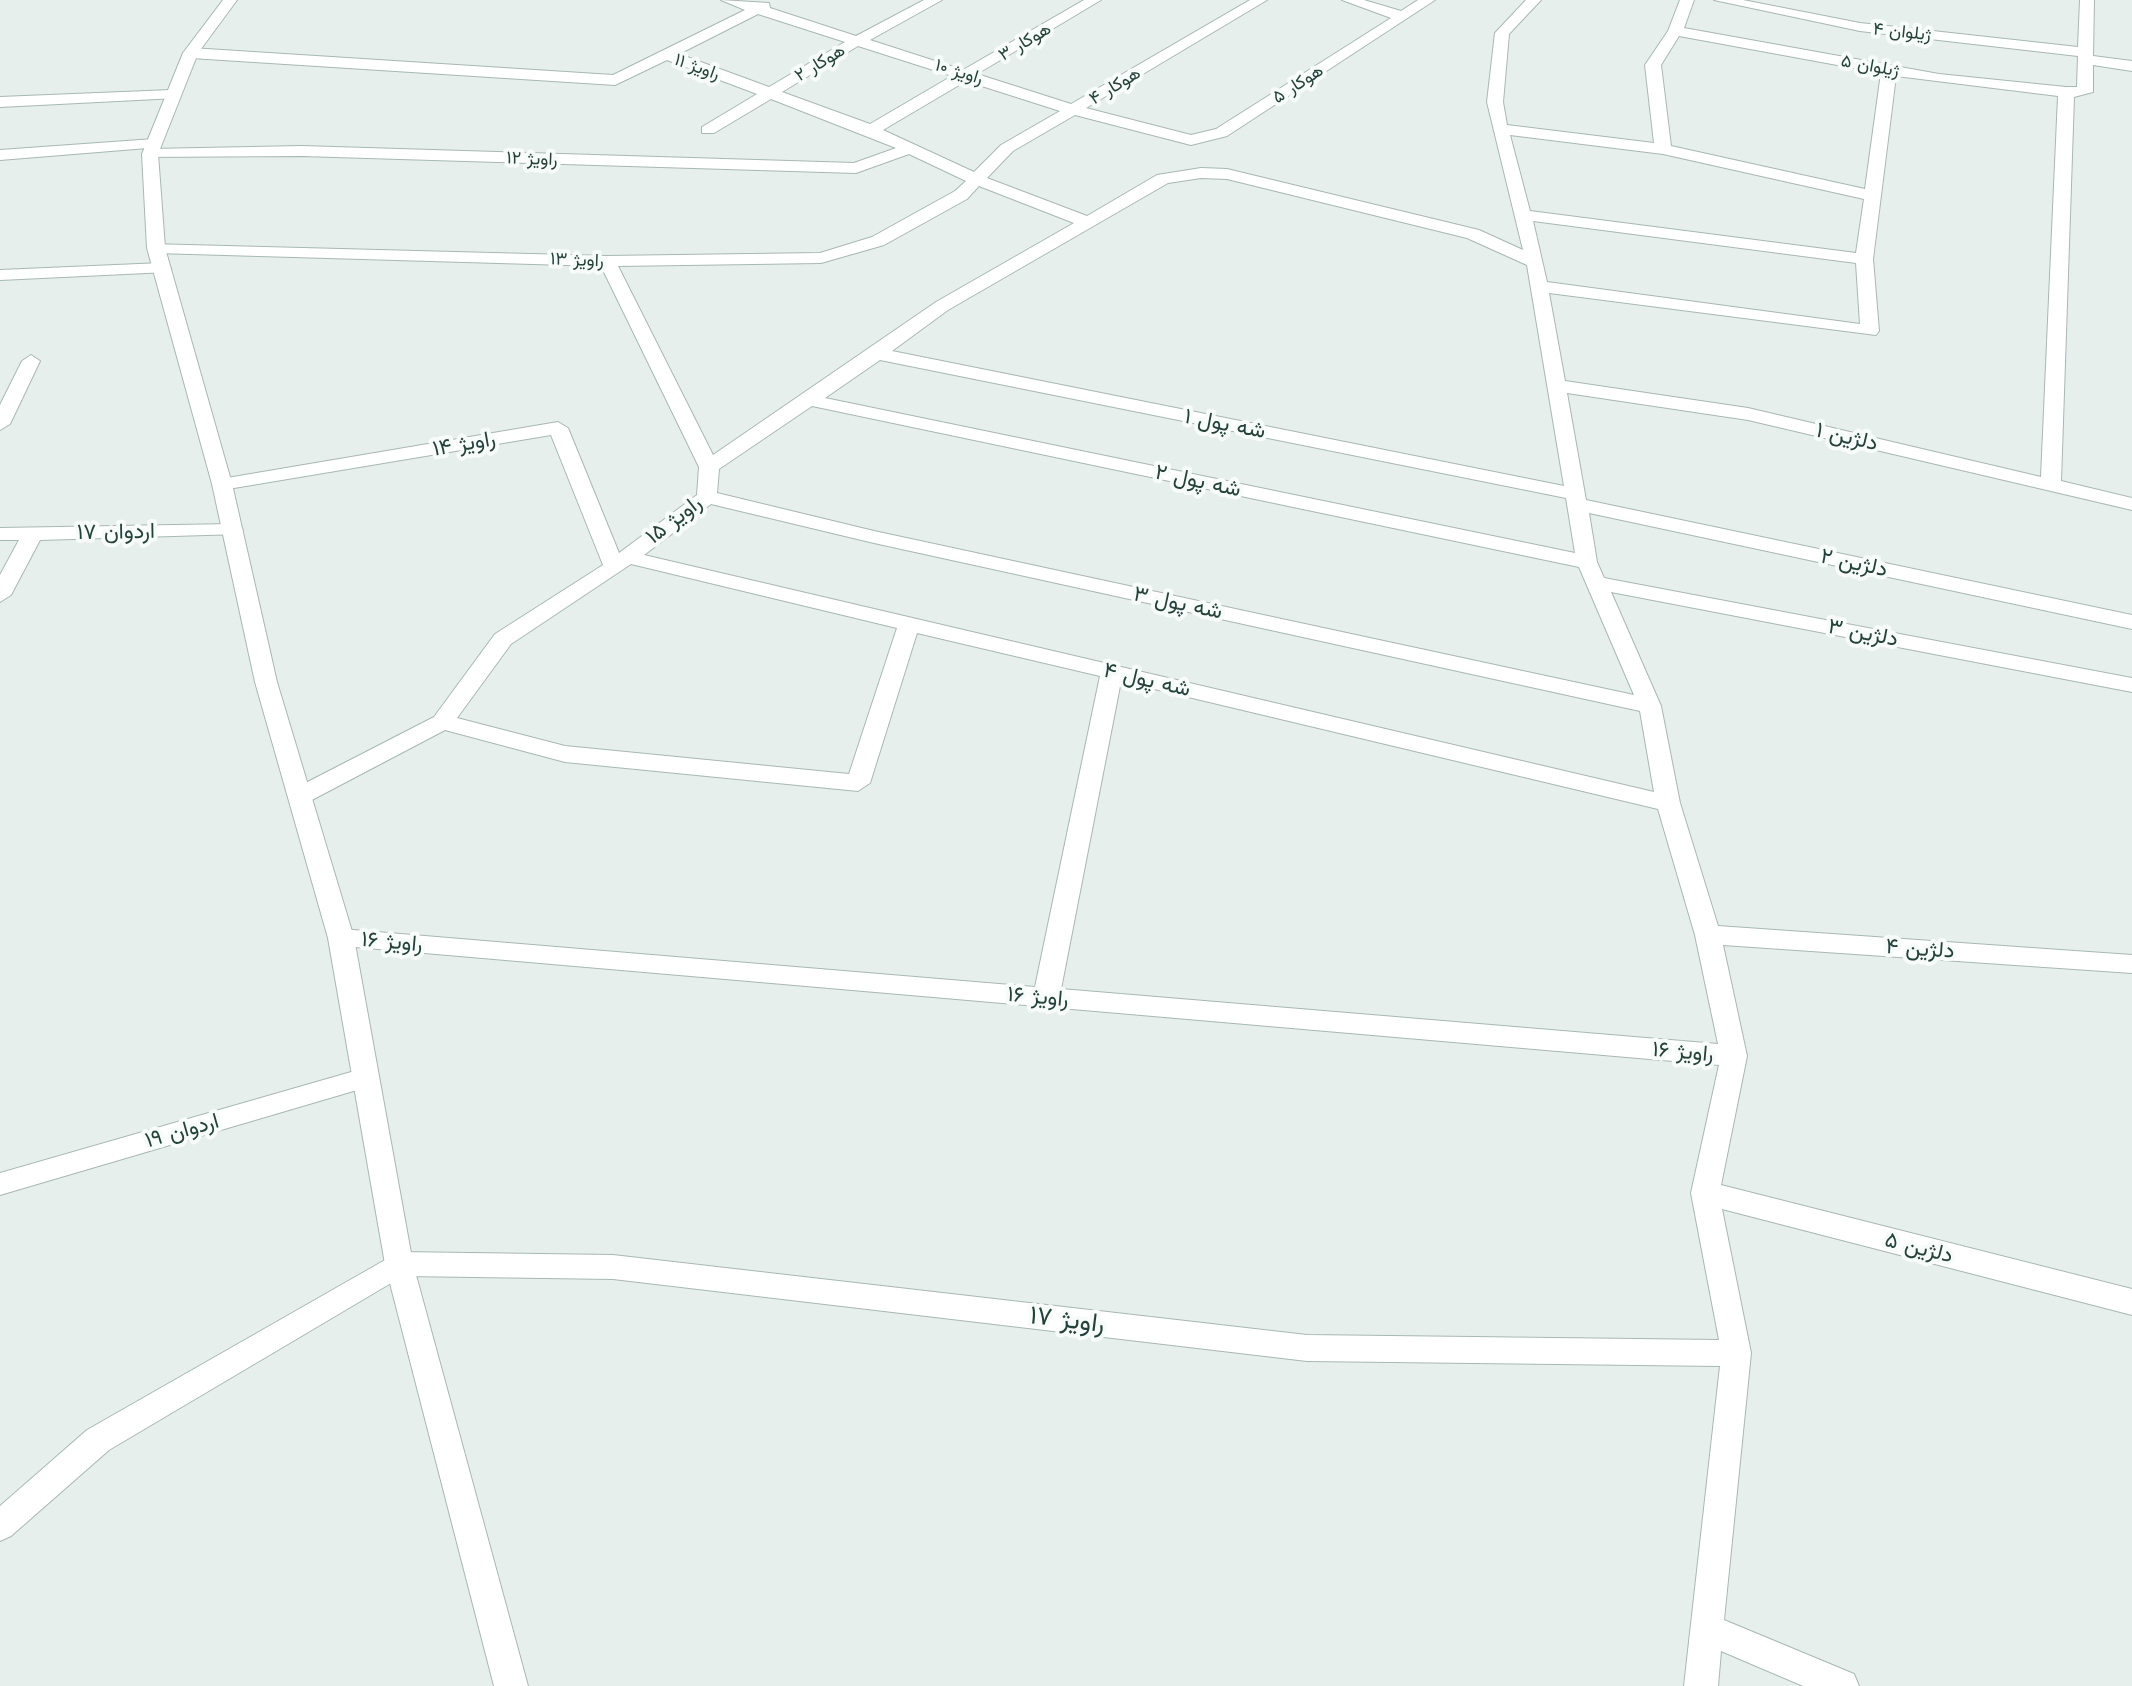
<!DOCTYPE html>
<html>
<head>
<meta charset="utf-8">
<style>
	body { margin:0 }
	canvas { display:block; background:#e6efeb }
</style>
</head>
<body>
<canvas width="2132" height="1686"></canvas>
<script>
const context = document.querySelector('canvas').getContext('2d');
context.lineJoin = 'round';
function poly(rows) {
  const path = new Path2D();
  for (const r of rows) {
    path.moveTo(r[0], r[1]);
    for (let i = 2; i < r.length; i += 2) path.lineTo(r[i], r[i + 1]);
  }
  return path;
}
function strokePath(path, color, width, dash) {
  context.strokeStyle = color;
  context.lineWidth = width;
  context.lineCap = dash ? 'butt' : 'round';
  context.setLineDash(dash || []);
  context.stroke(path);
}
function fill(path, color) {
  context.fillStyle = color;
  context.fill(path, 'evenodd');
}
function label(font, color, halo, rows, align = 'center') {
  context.font = font + ' "Work Sans",Vazirmatn,sans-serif';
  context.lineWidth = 8;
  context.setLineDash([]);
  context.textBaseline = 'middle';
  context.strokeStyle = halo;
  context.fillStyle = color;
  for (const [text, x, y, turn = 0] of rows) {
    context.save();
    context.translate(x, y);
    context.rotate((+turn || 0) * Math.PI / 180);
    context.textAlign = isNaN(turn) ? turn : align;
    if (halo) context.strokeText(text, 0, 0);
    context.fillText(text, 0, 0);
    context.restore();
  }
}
const minor = poly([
	[721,0,769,3,770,8,856,36,924,0,942,0,870,40,963,70,1084,0,1101,0,977,74,1071,104,1250,0,1267,0,1086,108,1191,135,1216,129,1391,18,1342,0,1364,0,1401,11,1418,0,1435,0,1227,136,1191,145,1075,115,1013,151,987,178,1087,216,1157,175,1201,168,1227,169,1479,230,1523,250,1487,102,1495,33,1526,0,1541,0,1509,34,1503,102,1507,125,1654,143,1645,65,1668,31,1680,0,1694,0,1684,28,1939,74,2066,87,2077,87,2078,56,1860,31,1714,0,1743,0,1860,23,2078,47,2080,0,2094,0,2093,56,2132,61,2132,71,2093,65,2093,92,2074,97,2061,481,2132,498,2132,510,1748,420,1567,393,1586,500,2132,615,2132,629,1589,513,1597,562,1604,578,2132,678,2132,692,1611,592,1661,706,1680,803,1718,926,2132,955,2132,973,1723,945,1747,1056,1721,1185,2132,1289,2132,1315,1722,1209,1751,1353,1724,1620,1854,1674,1859,1686,1803,1686,1721,1651,1718,1686,1684,1686,1720,1366,1307,1361,613,1279,403,1276,109,1450,11,1536,0,1541,0,1506,87,1430,399,1252,613,1255,1307,1335,1719,1340,1691,1193,1719,1065,332,945,328,938,332,931,341,929,1035,987,1100,676,917,633,870,783,858,791,565,762,445,730,308,802,292,802,288,796,292,790,434,717,495,634,603,565,551,435,222,490,215,488,212,484,215,480,558,422,568,428,619,553,697,495,699,467,601,266,156,253,147,248,150,244,607,256,820,253,872,237,955,191,966,181,909,154,856,173,302,156,144,157,142,154,150,149,302,146,854,163,896,148,771,99,714,133,702,133,702,127,757,94,667,60,615,85,191,58,183,53,191,48,613,75,745,10,721,0],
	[758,14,845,42,769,87,679,54,758,14],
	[1679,36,1881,73,1865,189,1671,146,1661,65,1679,36],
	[858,46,952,76,870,124,782,92,858,46],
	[1896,76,2058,96,2041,477,1748,408,1565,381,1549,293,1876,335,1879,331,1873,259,1896,76],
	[966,81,1060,111,1001,145,974,172,883,130,966,81],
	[1510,135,1663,154,1864,199,1856,253,1530,211,1510,135],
	[1201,178,1227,179,1467,238,1527,265,1564,486,892,351,948,310,1168,183,1201,178],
	[979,186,1074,223,936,302,713,455,618,266,821,263,884,245,967,199,979,186],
	[1533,221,1856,263,1860,324,1547,282,1533,221],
	[880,360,1566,498,1575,553,825,398,880,360],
	[812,406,1579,567,1634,695,874,531,717,493,719,469,812,406],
	[711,504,874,543,1640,711,1654,792,644,555,711,504],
	[631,564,897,628,849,774,565,746,457,718,511,644,631,564],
	[1121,681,1658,809,1695,935,1718,1044,1061,989,1121,681],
	[171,90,177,92,177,98,0,107,0,97,171,90],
	[154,139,160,141,160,147,0,160,0,150,154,139],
	[162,263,171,268,168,272,0,280,0,270,162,263],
	[31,355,40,361,10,424,0,430,0,405,22,361,31,355],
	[233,524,243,530,240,534,40,540,11,595,0,602,0,575,19,540,0,540,0,528,233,524],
	[365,1068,374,1071,378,1078,374,1085,0,1195,0,1173,365,1068]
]);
const tertiary = poly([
	[223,0,237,0,198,53,158,154,165,248,232,484,277,682,354,938,413,1264,528,1686,494,1686,385,1264,328,938,255,682,212,484,147,248,142,154,183,53,223,0]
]);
strokePath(minor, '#a8b8b2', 2);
strokePath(tertiary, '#a8b8b2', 2);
fill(minor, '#fff');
fill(tertiary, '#fff');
label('18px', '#24423a', '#f7fbf9', [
	["ژیلوان ۴",1902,32,6],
	["هوکار ۳",1025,42,-31],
	["هوکار ۲",820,63,-31],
	["ژیلوان ۵",1870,66,10],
	["راویژ ۱۱",697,67,20],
	["راویژ ۱۰",959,72,17],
	["هوکار ۵",1298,84,-33],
	["هوکار ۴",1115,86,-31],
	["راویژ ۱۲",532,159,2],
	["راویژ ۱۳",577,260,2]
]);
label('22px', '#24423a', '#f7fbf9', [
	["شه پول ۱",1225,424,11],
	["دلژین ۱",1847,437,13],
	["راویژ ۱۴",464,444,-10],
	["شه پول ۲",1198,481,12],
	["راویژ ۱۵",674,520,-38],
	["اردوان ۱۷",116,532,-1],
	["دلژین ۲",1854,563,12],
	["شه پول ۳",1178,603,12],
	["دلژین ۳",1863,633,11],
	["شه پول ۴",1147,680,13],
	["راویژ ۱۶",392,942,5],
	["دلژین ۴",1920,949,4],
	["راویژ ۱۶",1038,997,5],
	["راویژ ۱۶",1683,1052,5],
	["اردوان ۱۹",182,1131,-16],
	["دلژین ۵",1919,1248,14]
]);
label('26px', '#24423a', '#f7fbf9', [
	["راویژ ۱۷",1067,1320,7]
]);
</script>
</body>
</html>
